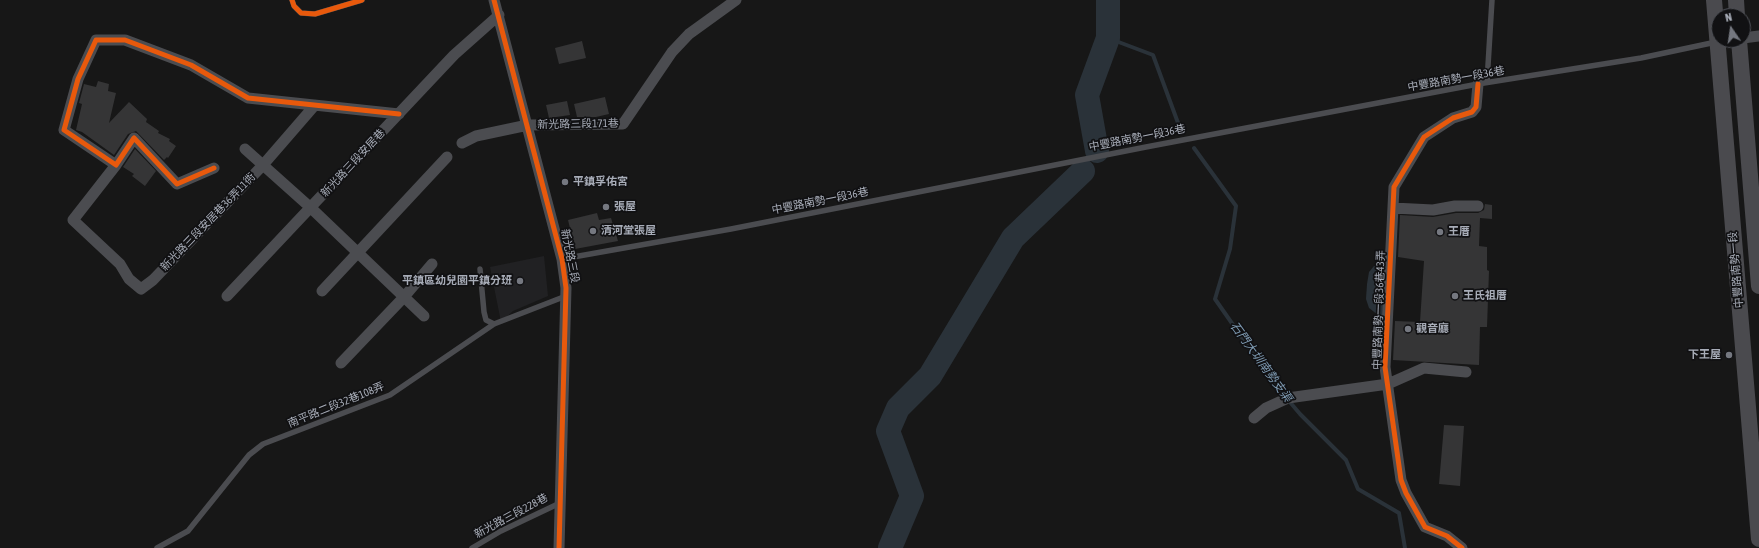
<!DOCTYPE html>
<html>
<head>
<meta charset="utf-8">
<style>
	body { margin:0 }
	#map { position:relative; width:1759px; height:548px; overflow:hidden; background:#171717; font-family:"Asap Condensed",sans-serif }
	canvas { display:block }
	.north { position:absolute; left:1711px; top:8px; width:40px; height:40px; box-sizing:border-box; background:#111113; border:1px solid #4d4f55; border-radius:50%; rotate:347deg; font-size:11px; font-weight:700; line-height:16px; text-align:center; color:#a8adb8 }
	.north::after { content:''; display:block; margin:auto; width:14px; height:18px; background:#757880; clip-path:polygon(50% 0,100% 100%,50% 72%,0 100%) }
</style>
</head>
<body>
<div id="map">
<canvas width="1759" height="548"></canvas>
<div class="north">N</div>
</div>
<script>
const context = document.querySelector('canvas').getContext('2d');
context.lineJoin = 'round';
function fill(path, color) {
  context.fillStyle = color;
  context.fill(path, 'evenodd');
}
function poly(rows) {
  const path = new Path2D();
  for (const r of rows) {
    path.moveTo(r[0], r[1]);
    for (let i = 2; i < r.length; i += 2) path.lineTo(r[i], r[i + 1]);
  }
  return path;
}
function strokePath(path, color, width, dash) {
  context.strokeStyle = color;
  context.lineWidth = width;
  context.lineCap = dash ? 'butt' : 'round';
  context.setLineDash(dash || []);
  context.stroke(path);
}
function label(font, color, halo, rows, align = 'center') {
  context.font = font + ' "Asap Condensed","Noto Sans TC",sans-serif';
  context.lineWidth = 3.5;
  context.setLineDash([]);
  context.textBaseline = 'middle';
  context.strokeStyle = halo;
  context.fillStyle = color;
  for (const [text, x, y, turn = 0] of rows) {
    context.save();
    context.translate(x, y);
    context.rotate((+turn || 0) * Math.PI / 180);
    context.textAlign = isNaN(turn) ? turn : align;
    if (halo) context.strokeText(text, 0, 0);
    context.fillText(text, 0, 0);
    context.restore();
  }
}
fill(poly([
	[544,256,548,296,513,311,501,322,490,267]
]), '#212123');
fill(poly([
	[1386,265,1382,318,1369,308,1366,299,1367,284,1369,272,1374,266]
]), '#2a3239');
strokePath(poly([
	[1108,38,1153,55,1181,131],
	[1194,148,1236,206,1230,249,1215,299,1273,382,1300,414,1346,460,1358,489,1399,513,1405,548]
]), '#2a3239', 4);
strokePath(poly([
	[1097,151,1087,95,1108,38,1108,0],
	[890,548,912,496,888,431,898,408,930,376,1013,238,1083,171]
]), '#2a3239', 24);
fill(poly([
	[582,41,586,58,559,64,555,48],
	[98,81,109,84,108,91,116,93,109,123,129,102,147,119,146,122,159,131,158,133,170,139,169,141,176,146,168,158,167,157,164,160,136,131,128,134,114,155,82,132,76,130,82,104,79,103,84,84,96,87],
	[605,97,609,114,596,117,577,117,574,104],
	[567,101,570,115,549,118,546,105],
	[135,149,156,171,145,186,132,176,134,174,123,167],
	[1485,204,1492,205,1492,219,1480,218,1479,246,1487,247,1487,270,1489,271,1487,327,1480,327,1479,365,1393,360,1395,321,1420,322,1424,261,1398,257,1400,215,1433,217,1456,213,1478,213,1484,210],
	[597,213,599,220,611,218,618,241,575,249,568,220],
	[1444,425,1464,426,1460,486,1439,484]
]), '#353536');
strokePath(poly([
	[292,0,294,6,301,13,315,14,362,0],
	[1487,82,1492,0],
	[562,259,731,229,1146,147,1478,84,1641,58,1716,42],
	[480,269,484,312,486,320,494,324],
	[157,548,188,531,249,455,263,444,390,395,494,324,566,296],
	[472,548,501,531,560,503]
]), '#4b4c50', 5.5);
strokePath(poly([
	[494,0,562,259,566,288,559,548],
	[1743,38,1759,36],
	[462,143,476,136,528,125,623,124,672,52,689,34,736,0],
	[245,149,311,208,424,316],
	[116,165,73,220,120,264,129,279,141,289,153,280,263,165,315,105],
	[214,168,177,184,134,138,116,165,64,130,78,79,96,40,125,40,191,65,248,98,399,114],
	[1393,208,1433,210,1455,206,1478,206],
	[322,291,447,157],
	[227,296,454,55,499,15],
	[341,363,404,297,432,264],
	[1254,418,1266,408,1288,398,1388,384,1424,368,1466,372],
	[1462,548,1447,536,1425,527,1406,493,1401,480,1385,367,1394,187,1424,137,1453,118,1472,112,1476,107,1478,84]
]), '#4b4c50', 11);
strokePath(poly([
	[1714,0,1759,539],
	[1736,0,1737,16],
	[1739,40,1759,286]
]), '#4a4a4e', 16);
strokePath(poly([
	[292,0,294,6,301,13,315,14,362,0],
	[494,0,562,259,566,288,559,548],
	[214,168,177,184,134,138,116,165,64,130,78,79,96,40,125,40,191,65,248,98,399,114],
	[1462,548,1447,536,1425,527,1406,493,1401,480,1385,367,1394,187,1424,137,1453,118,1472,112,1476,107,1478,84]
]), '#e8590c', 5);
for (const [x, y, r, color] of [
	[565,182,4,"#757880"],
	[606,207,4,"#757880"],
	[593,231,4,"#757880"],
	[1440,232,4,"#757880"],
	[520,281,4,"#757880"],
	[1455,296,4,"#757880"],
	[1408,329,4,"#757880"],
	[1729,355,4,"#757880"]
]) {
  const dot = new Path2D();
  dot.arc(x, y, r, 0, 2 * Math.PI);
  context.fillStyle = color;
  context.fill(dot);
  strokePath(dot, '#111113', 1.5);
}
label('11px', '#a8adb8', '#111113', [
	["中豐路南勢一段36巷",1456,79,-10],
	["新光路三段171巷",578,124,-1],
	["中豐路南勢一段36巷",1137,138,-11],
	["新光路三段安居巷",353,163,-47],
	["中豐路南勢一段36巷",820,201,-11],
	["新光路三段安居巷36弄11衖",208,222,-46],
	["新光路三段",570,256,79],
	["中豐路南勢一段",1736,270,-95],
	["中豐路南勢一段36巷43弄",1379,310,-88],
	["南平路二段32巷108弄",336,405,-22],
	["新光路三段228巷",511,516,-28]
]);
label('bold 11px', '#a8adb8', '#111113', [
	["平鎮孚佑宮",573,182],
	["張屋",614,207],
	["清河堂張屋",601,231],
	["王厝",1448,232],
	["平鎮區幼兒園平鎮分班",512,281,"right"],
	["王氏祖厝",1463,296],
	["觀音廳",1416,329],
	["下王屋",1721,355,"right"]
], 'left');
label('italic 12px', '#7f9bb3', '#111113', [
	["石門大圳南勢支渠",1261,362,54]
]);
</script>
</body>
</html>
